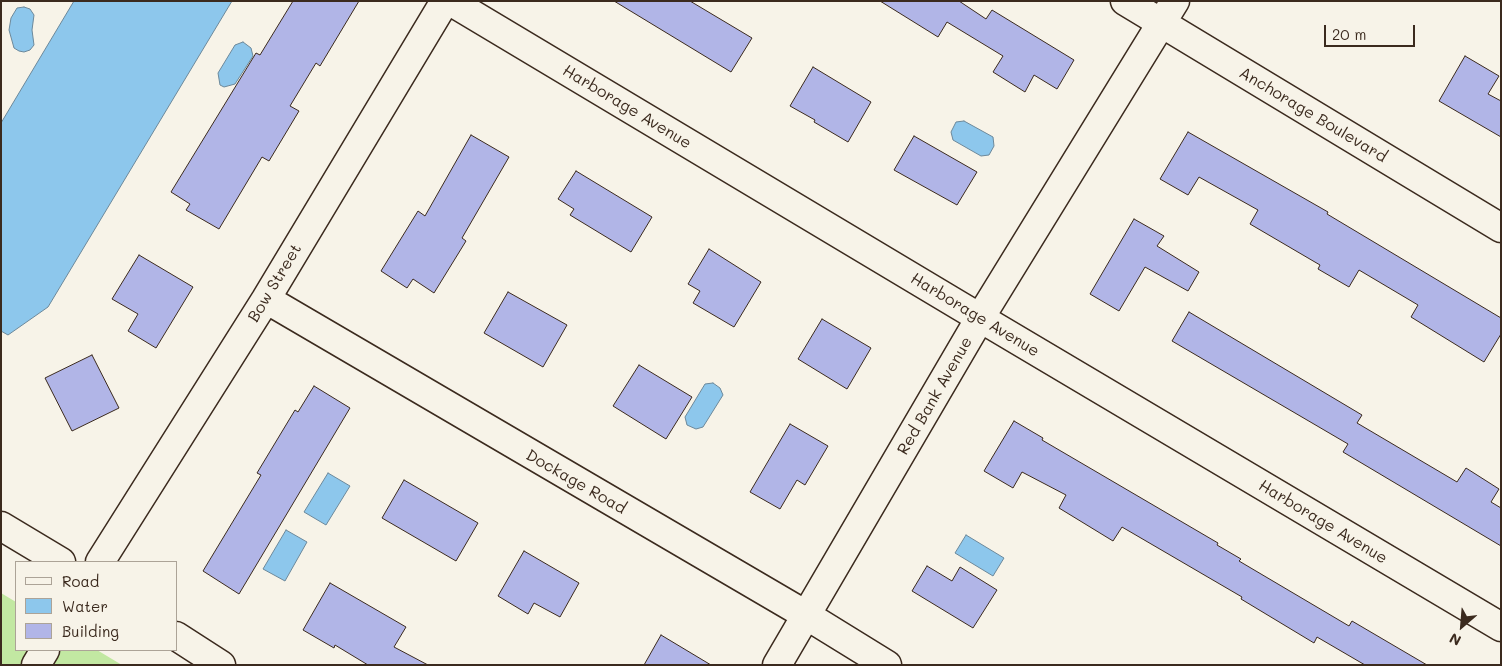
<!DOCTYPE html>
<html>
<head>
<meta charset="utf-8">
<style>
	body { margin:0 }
	#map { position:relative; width:1502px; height:666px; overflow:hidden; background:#f7f3e8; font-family:Mali,sans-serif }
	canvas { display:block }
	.frame { position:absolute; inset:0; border:2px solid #3b2a1e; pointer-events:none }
	.legend { position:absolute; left:15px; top:561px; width:162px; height:90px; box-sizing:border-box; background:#f7f3e8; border:1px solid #aca397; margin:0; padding:6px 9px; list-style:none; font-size:15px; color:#3b2a1e }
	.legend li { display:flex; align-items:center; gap:10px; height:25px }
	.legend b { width:25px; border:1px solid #aca397 }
	.north { position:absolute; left:1437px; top:601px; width:50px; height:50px; -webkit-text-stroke:4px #f7f3e8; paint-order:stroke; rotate:207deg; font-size:14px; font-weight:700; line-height:20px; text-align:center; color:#3b2a1e }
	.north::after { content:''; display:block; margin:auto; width:18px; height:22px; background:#3b2a1e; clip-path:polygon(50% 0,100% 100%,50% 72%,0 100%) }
	.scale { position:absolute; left:1324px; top:25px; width:91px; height:22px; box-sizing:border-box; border:2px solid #3b2a1e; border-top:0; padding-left:6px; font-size:15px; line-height:18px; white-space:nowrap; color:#3b2a1e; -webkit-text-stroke:4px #f7f3e8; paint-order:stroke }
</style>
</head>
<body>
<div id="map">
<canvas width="1502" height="666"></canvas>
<div class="frame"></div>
<ul class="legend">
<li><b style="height:6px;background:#f7f3e8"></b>Road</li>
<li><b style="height:14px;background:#8dc7ec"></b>Water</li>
<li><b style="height:14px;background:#b1b5e7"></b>Building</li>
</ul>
<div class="north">N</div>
<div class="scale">20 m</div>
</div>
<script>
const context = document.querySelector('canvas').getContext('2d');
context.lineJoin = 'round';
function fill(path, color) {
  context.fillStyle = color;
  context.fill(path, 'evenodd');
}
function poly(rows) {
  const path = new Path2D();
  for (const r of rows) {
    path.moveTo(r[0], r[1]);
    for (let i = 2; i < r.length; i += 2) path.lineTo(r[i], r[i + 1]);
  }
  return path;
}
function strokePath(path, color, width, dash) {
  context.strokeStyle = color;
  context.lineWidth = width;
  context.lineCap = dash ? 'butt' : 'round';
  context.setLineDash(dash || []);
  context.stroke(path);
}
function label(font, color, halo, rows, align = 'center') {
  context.font = font + ' Mali,sans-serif';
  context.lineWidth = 4;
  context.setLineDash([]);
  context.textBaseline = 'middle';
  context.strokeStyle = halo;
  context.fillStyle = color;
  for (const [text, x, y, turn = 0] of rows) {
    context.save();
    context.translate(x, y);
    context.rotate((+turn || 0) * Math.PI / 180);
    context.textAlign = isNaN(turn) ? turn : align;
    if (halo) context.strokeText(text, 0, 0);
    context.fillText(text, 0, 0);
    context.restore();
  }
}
fill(poly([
	[1,593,16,602,16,650,97,650,122,665,1,665]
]), '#c2e8a2');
const water = poly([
	[74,1,232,1,48,307,8,335,1,331,1,123,74,1],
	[24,7,30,9,34,15,32,30,34,45,30,50,24,52,19,51,14,48,9,30,11,18,17,8,24,7],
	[243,42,251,48,253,56,235,84,224,87,220,85,218,73,235,45,243,42],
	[964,121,993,137,994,146,989,155,981,156,953,140,951,132,956,122,964,121],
	[713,383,720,388,723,395,703,427,696,429,687,425,685,417,705,384,713,383],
	[328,473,350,486,326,525,304,512,328,473],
	[286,530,307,542,285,581,263,569,286,530],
	[966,535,1004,558,993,576,955,553,966,535]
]);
fill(water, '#8dc7ec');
strokePath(water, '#6c889a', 1);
const building = poly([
	[293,1,359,1,320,66,316,63,290,106,299,111,269,161,262,157,219,229,186,210,190,204,171,192,256,53,260,55,293,1],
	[614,1,690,1,752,38,731,72,614,1],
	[880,1,959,1,986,19,992,10,1074,60,1057,89,1034,75,1025,92,993,72,1003,56,947,22,938,37,880,1],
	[1465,56,1499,76,1488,94,1501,101,1501,137,1439,101,1465,56],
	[813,67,871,102,848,142,814,122,815,120,790,106,813,67],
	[1188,132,1328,212,1327,214,1501,318,1501,334,1484,362,1411,317,1418,305,1359,270,1349,287,1318,269,1320,265,1250,224,1258,210,1199,177,1188,195,1160,179,1188,132],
	[471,135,509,157,462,238,466,241,434,293,413,279,407,288,381,271,418,211,425,216,471,135],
	[914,136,977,172,957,205,894,170,914,136],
	[576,171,652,217,631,252,570,215,574,209,558,199,576,171],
	[1134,219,1164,236,1157,246,1199,272,1188,291,1145,267,1119,311,1090,294,1134,219],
	[709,249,761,282,734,327,693,303,700,291,688,284,709,249],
	[139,255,193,287,156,348,128,331,138,314,112,299,139,255],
	[508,292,567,325,543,367,484,333,508,292],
	[1189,312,1362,415,1357,423,1457,482,1466,468,1499,489,1491,502,1501,508,1501,546,1343,452,1348,444,1172,341,1189,312],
	[822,319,871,348,847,389,798,359,822,319],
	[92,355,119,408,72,431,45,378,92,355],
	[639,365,692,397,666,439,613,406,639,365],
	[314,386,350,408,239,594,203,571,261,475,257,473,295,410,298,412,314,386],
	[1014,421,1043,438,1042,440,1218,543,1217,545,1241,559,1239,561,1349,626,1352,621,1427,665,1365,665,1317,637,1314,643,1241,599,1242,597,1122,527,1113,541,1059,508,1066,495,1022,472,1013,488,984,471,1014,421],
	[790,424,828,446,805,485,797,480,780,509,750,492,790,424],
	[404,480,478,523,456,561,382,518,404,480],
	[524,551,579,583,560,617,534,603,528,614,498,596,524,551],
	[927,566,952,581,960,567,997,590,973,628,912,591,927,566],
	[330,583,406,627,394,647,428,665,368,665,335,645,334,648,303,630,330,583],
	[661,635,711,665,644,665,661,635]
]);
fill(building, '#b1b5e7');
strokePath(building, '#3b2a1e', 1);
const minor = poly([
	[450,1,960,306,1501,627],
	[1125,1,1501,228],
	[266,299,806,615,887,665],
	[1,526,61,562],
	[100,562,266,299,445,1],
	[176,636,221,665],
	[36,665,45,650],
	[777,665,980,318,1175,1]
]);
strokePath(minor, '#3b2a1e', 31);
strokePath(minor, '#f7f3e8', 28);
label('16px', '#3b2a1e', '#f7f3e8', [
	["Harborage Avenue",627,107,31],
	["Anchorage Boulevard",1313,115,31],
	["Bow Street",275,283,-59],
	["Harborage Avenue",975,315,31],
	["Red Bank Avenue",935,396,-60],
	["Dockage Road",576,482,30],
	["Harborage Avenue",1323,522,31]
]);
</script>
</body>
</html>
